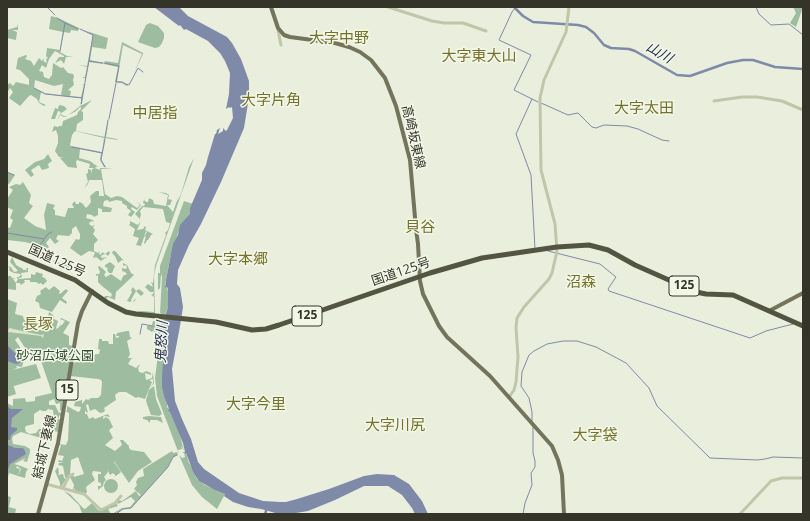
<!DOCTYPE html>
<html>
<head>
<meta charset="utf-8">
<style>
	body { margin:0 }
	#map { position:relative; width:810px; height:521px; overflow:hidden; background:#eaefdd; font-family:"Open Sans",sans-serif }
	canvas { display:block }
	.frame { position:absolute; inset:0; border:8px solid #343429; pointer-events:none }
</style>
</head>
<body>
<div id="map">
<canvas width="810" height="521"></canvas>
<div class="frame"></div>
</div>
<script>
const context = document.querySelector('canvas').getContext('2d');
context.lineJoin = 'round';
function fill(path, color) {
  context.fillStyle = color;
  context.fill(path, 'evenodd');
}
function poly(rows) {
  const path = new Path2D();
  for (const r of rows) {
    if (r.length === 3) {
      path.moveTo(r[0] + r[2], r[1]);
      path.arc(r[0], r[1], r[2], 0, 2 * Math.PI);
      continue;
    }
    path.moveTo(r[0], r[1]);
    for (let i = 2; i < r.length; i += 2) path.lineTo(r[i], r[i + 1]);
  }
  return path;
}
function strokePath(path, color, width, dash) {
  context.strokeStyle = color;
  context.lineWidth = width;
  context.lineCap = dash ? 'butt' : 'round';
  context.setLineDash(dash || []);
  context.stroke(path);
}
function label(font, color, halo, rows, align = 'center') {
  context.font = font + ' "Open Sans","Noto Sans JP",sans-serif';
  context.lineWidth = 3;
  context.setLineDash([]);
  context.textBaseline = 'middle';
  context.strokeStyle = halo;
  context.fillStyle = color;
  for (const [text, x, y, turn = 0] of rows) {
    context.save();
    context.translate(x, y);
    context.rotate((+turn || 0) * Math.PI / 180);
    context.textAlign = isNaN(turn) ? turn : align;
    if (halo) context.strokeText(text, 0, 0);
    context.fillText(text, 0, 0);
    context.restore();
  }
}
fill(poly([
	[793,7,803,7,796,27,790,23,796,13],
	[51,16,58,18,79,28,78,31,71,30,70,33,64,32,60,52,67,56,74,56,66,57,64,64,61,60,55,63,59,57,64,57,64,56,55,51,49,59,46,68,42,65,39,71,43,72,44,77,49,79,52,75,53,63,61,68,63,67,68,73,73,74,74,76,73,80,74,85,68,90,71,91,70,96,81,97,84,85,82,86,85,83,82,104,81,104,81,98,47,94,41,92,39,102,46,105,44,106,39,103,37,99,31,95,29,96,20,106,9,98,13,92,10,88,7,93,7,85,10,83,13,86,16,82,29,85,29,79,20,70,16,69,18,58,26,55,27,56,25,59,31,61,34,66,39,58,42,61,43,59,44,60,43,61,47,63,46,59,48,58,46,56,47,48,60,50,63,32,49,29],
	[35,80,54,86,63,84,61,95,45,93,34,88],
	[150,23,158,26,164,33,164,38,162,43,159,47,155,48,138,42,146,25],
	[18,24,18,30,12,30,17,32,16,40,7,38,7,30,17,27],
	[80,29,108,38,106,49,92,47,90,60,103,63,103,64,89,62,85,82,85,78,83,78,83,77,85,77,87,67,78,65,87,66,93,35],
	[122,42,143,53,143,54,134,73,142,54,123,45,117,81,123,82,127,84,129,84,127,86,122,83,115,82,118,67,104,64,105,61,118,63],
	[92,100,81,111,83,112,83,120,77,124,76,131,105,137,109,120,106,137,117,139,118,140,105,138,101,160,106,167,96,167,95,168,100,170,100,168,114,168,101,169,105,194,111,198,117,196,122,197,137,208,140,205,136,201,141,205,137,210,132,207,131,209,135,212,131,217,128,215,131,211,127,208,127,206,122,203,122,201,116,200,109,202,108,200,104,201,103,206,112,208,111,212,102,212,102,209,98,208,98,215,94,217,92,215,87,214,86,218,93,220,94,222,92,221,89,223,90,225,92,226,95,225,93,227,95,230,93,234,98,240,94,244,94,251,98,253,100,251,99,254,101,255,102,252,105,254,109,251,110,253,108,256,106,254,102,255,101,257,102,258,107,257,101,261,96,257,94,258,93,257,95,253,94,252,89,251,81,256,70,248,76,239,79,240,80,238,80,234,76,226,72,229,72,233,69,236,58,235,56,239,59,241,55,244,50,238,46,243,49,247,43,252,48,255,46,256,49,260,46,258,45,260,35,256,37,249,40,250,33,244,25,242,7,240,7,227,10,228,13,220,10,218,13,210,7,207,7,199,13,190,9,187,16,184,20,185,23,182,31,195,29,203,33,206,24,218,35,226,46,230,44,215,47,203,55,205,53,209,55,210,55,215,65,217,68,208,74,208,72,204,75,201,76,204,79,204,79,202,82,203,86,208,88,206,91,202,90,196,96,191,99,191,99,196,104,196,102,180,89,180,88,184,84,188,88,182,86,174,88,173,88,169,91,170,92,174,92,169,95,168,89,168,90,164,77,160,76,162,77,168,68,167,60,158,64,158,59,157,55,151,58,143,58,136,56,130,52,132,54,126,58,127,59,126,62,126,63,121,77,115,78,112,81,109,81,107,80,107,76,111,65,117,64,117,60,115,58,119,58,118,61,112,58,111,55,119,51,119,55,108,58,109,59,105,64,106,67,109,60,114,66,117,80,106],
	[75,131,104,138,102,152,71,146,70,145,72,135],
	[80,149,101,153,100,160,104,167,98,167,90,161,79,158],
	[48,154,52,161,48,164,49,168,42,170,39,165,31,170,34,175,31,177,25,170,35,162,44,159],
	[194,158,156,266,154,276,155,314,135,312,142,311,154,312,154,297,150,294,152,295,154,292,150,292,145,287,148,284,153,287,151,282,153,283,155,265,166,235,165,233,168,230,170,223,166,222,163,209,143,207,140,211,141,215,139,220,139,218,135,214,142,206,144,206,145,204,143,203,145,196,144,200,146,202,148,202,149,198,153,200,154,204,166,206,168,195,159,192,166,193,169,195,168,199,172,200,170,205,167,205,173,212,179,195,177,202,181,194,189,167],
	[7,172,15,175,9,184,7,183,8,173],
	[184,201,193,204,190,208,190,215,184,221,178,233,170,259,165,285,168,291,168,307,165,315,160,313,162,277,161,274,160,288,158,290,158,273,160,273,160,266],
	[130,221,138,225,141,221,137,230,143,229,145,226,146,227,145,230,153,234,151,235,148,240,147,240,145,244,144,243,146,236,144,237,147,232,146,231,141,246,136,245,139,238,133,236,135,229,129,225,128,226,130,224],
	[113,251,115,251,124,261,122,260,118,263,115,256,112,253],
	[12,257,16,265,23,269,23,273,23,270,26,270,27,271,26,268,28,268,28,272,21,273,22,277,17,279,17,275,17,277,19,277,21,274,14,273,10,271,9,270,10,268,7,266,11,267,14,272,18,271,10,262],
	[67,258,72,263,68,269,63,266,61,271,62,269,60,268,60,266,53,261,55,260,61,264],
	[110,262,115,266,112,273,109,273,107,270,108,268,105,267,105,265],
	[123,263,127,265,131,273,134,275,116,292,115,300,108,297,106,299,104,298,105,296,108,296,111,297,112,294,102,286,100,287,102,286,98,282,98,275,96,276,96,274,99,274,100,272,98,267,99,266,103,269,106,272,104,275,106,277,111,274,121,281,123,276,127,274,125,272,122,271,122,268,125,269,127,268,126,265,123,266],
	[36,272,43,274,42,277,45,278,47,281,43,285,41,283,39,284,36,282,30,282,30,280,24,280,25,282,21,285,20,283,16,283,18,279,31,278,31,274,35,275],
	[7,276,11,276,12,278,16,279,13,279,16,283,16,290,7,289],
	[54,286,60,291,59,293,60,294,66,289,68,291,62,298,67,302,66,304,60,300,52,312,40,308,39,303,35,301,37,296,41,294,40,291,46,287,49,290],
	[133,287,136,291,139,289,144,293,141,296,136,291,131,300,133,302,135,299,136,299,134,302,131,301,130,302,127,301,132,292,131,290],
	[7,299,17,303,15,314,23,316,24,320,30,318,32,321,31,327,33,330,50,330,47,321,49,312,53,315,54,319,58,321,56,328,57,329,61,325,62,325,65,321,60,319,61,318,70,322,63,333,69,336,69,345,73,346,62,410,60,411,60,403,56,404,54,399,49,401,49,405,55,405,59,413,60,412,61,413,61,417,59,415,59,418,54,418,53,410,48,409,46,411,43,411,40,410,34,414,34,424,26,426,25,428,26,432,30,434,36,433,39,429,53,428,54,420,60,419,61,419,59,432,53,431,53,433,52,431,46,430,44,436,41,436,41,438,21,432,13,436,12,439,13,444,25,446,30,449,30,452,27,462,23,461,26,458,14,464,21,466,21,468,21,466,28,469,26,472,25,478,18,476,21,469,17,466,16,468,20,469,18,476,9,473,7,481,7,403,13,406,13,399,25,398,26,402,35,401,35,397,52,393,40,358,27,351,18,337,15,340,20,347,20,351,26,352,25,355,26,362,24,360,22,367,16,366,17,368,12,370,36,364,41,378,14,386,13,387,14,387,16,394,7,397],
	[161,318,165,319,165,323,164,353,162,385,167,404,167,407,169,409,180,435,184,451,181,445,182,449,178,450,179,454,157,396,155,378,159,346,158,330,156,326,158,325,156,325,156,321,157,323,161,324],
	[153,321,155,321,158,340,156,342,154,330,152,332,147,329,147,326,153,326,152,325],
	[127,331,129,331,130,337,132,338,127,341,130,354,128,358,133,358,137,348,133,358,131,359,128,364,136,368,139,365,140,365,138,368,139,372,143,373,146,371,151,373,151,375,145,373,146,380,152,378,153,372,154,383,150,388,153,383,153,379,149,380,152,382,145,399,138,397,136,398,126,392,119,392,115,395,116,400,104,408,105,410,104,412,100,413,95,409,90,411,88,404,86,405,88,413,85,411,85,414,87,414,89,419,93,417,95,419,108,414,110,417,105,416,103,417,103,419,106,417,109,419,113,427,109,430,113,438,105,445,115,451,122,445,120,440,123,440,129,446,129,448,131,450,144,452,152,462,138,471,129,483,114,461,114,462,121,472,116,476,113,473,110,475,107,469,108,472,104,477,106,480,104,482,103,486,98,490,98,486,101,486,101,483,98,482,98,474,101,474,101,472,93,471,92,474,95,480,86,487,87,492,85,494,75,491,75,488,74,490,73,490,74,485,70,477,73,475,74,477,84,474,78,457,71,460,70,474,67,479,65,477,63,466,58,465,59,463,64,462,58,462,59,460,62,461,64,456,58,455,61,445,59,445,59,444,66,445,68,440,69,418,69,413,65,411,67,411,67,406,78,412,80,411,81,407,74,406,75,402,82,400,82,404,86,399,88,400,91,398,98,398,101,395,102,382,101,380,98,379,70,376,73,363,78,362,78,357,75,357,77,353,83,353,86,352,87,355,99,354,100,350,101,350,98,349,99,339,102,339,102,341,108,341,109,344,113,344,113,334,115,334,116,338,119,337,119,336,116,336,117,333],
	[154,386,156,399,162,414,159,416,151,415,147,404,146,400,149,390],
	[149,416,161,417,163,423,157,420,150,420,150,423,147,420,143,419,143,417],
	[172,451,173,453,177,452,178,455,173,457,167,468,131,508,123,509,115,514,112,514,122,508,130,507,135,501,131,497,118,504,117,502,118,500,122,501,136,491,139,496,141,495,134,489,137,485,136,482,138,478,144,476,143,469],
	[184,453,186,453,189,463,193,469,194,474,197,479,205,485,225,494,217,509,202,497,192,485,179,455,182,458,185,457],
	[58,467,59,473,58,475,63,474,64,478,66,479,61,487,60,486,60,483,55,471],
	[111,486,7],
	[64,491,70,494,83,508,85,509,92,503,98,510,101,511,116,503,118,506,108,509,111,514,80,514,82,513,79,505],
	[7,496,11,497,9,507,16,509,15,514,7,514]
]), '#9ebca0');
fill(poly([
	[9,328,41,335,44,334,43,338,41,336,8,332]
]), '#dce5c5');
fill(poly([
	[154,7,179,7,188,16,227,37,232,43,241,59,249,81,249,97,244,128,221,182,201,224,189,245,178,270,177,284,180,288,183,307,180,326,172,369,174,390,175,401,182,419,191,439,198,462,204,469,239,493,263,501,280,502,286,502,297,499,329,489,364,476,377,474,394,475,409,484,422,501,428,514,415,514,412,508,402,495,388,486,364,486,335,500,308,511,290,514,279,514,261,509,248,507,233,502,224,496,225,494,215,490,199,481,194,474,186,453,182,453,185,452,183,443,170,412,168,410,169,409,164,396,162,387,162,374,164,353,164,320,168,307,168,290,167,287,165,288,166,280,173,244,178,235,180,225,190,214,190,208,202,180,202,173,206,165,208,157,215,134,216,134,217,130,220,128,218,134,223,131,223,128,226,131,227,130,233,118,232,107,230,108,229,107,226,109,229,94,230,73,225,61,220,53,208,41,186,29,184,30,180,25,179,26],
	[7,345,15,353,22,356,21,361,19,363,16,364,7,361],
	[7,406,11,409,23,409,12,418,11,427,17,428,17,430,11,435,10,440,8,440,8,445,15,448,22,448,24,449,26,454,10,464,7,472]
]), '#7f89a8');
strokePath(poly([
	[47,7,55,15],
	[756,7,759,14,771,25,789,24,803,35],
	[515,8,512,12,499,40,531,55,514,90,538,102],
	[57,18,65,23,78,29],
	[80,29,93,35,89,61,103,63],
	[60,51,65,23],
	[104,63,119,66,116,82,122,82,127,85,128,84],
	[85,82,89,61],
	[129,85,138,68,143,72],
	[34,88,45,94,82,98,85,83],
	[532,99,516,134,531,175,535,249],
	[541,103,568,115,578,113,592,127,596,128,604,125,627,126,638,129,662,140,669,141],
	[81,104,82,99],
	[109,119,116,83],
	[105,137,108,120],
	[105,139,101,160,105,167],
	[72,147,102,153],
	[7,172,14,175],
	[7,233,44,239,48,234,52,232],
	[36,245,39,246,44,240],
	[548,251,600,264,616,277,608,289,609,291,750,338,766,331,793,324],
	[159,325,165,325],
	[140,334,142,324,153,326],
	[532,421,532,412,529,398,521,386,522,372,529,355,534,351,547,344,563,341,577,341,596,347,626,363,649,388,657,406,710,458,757,460,765,459,773,457,803,458],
	[116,514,123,509,131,508,168,467,173,457,177,455],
	[523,514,525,503,532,485,531,473,535,467,535,461,533,453,533,427]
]), '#7f89a8', 1);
strokePath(poly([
	[514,7,523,16,533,22,578,25,586,27,594,33,604,45,611,48,629,49,635,51,677,75,690,76,727,63,743,60,753,60,775,67,803,69],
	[265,514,267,508]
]), '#7f89a8', 2.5);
strokePath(poly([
	[388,7,432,21,444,23,463,23,486,31],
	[278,30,281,45],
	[714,101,742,97,757,97,782,101,803,110],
	[509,397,514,390,516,382,518,357,516,328,517,318,524,307,549,279,552,273,557,251,555,224,541,170,540,98,544,80,566,32,569,7],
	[46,484,84,494,101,510,115,503,121,496],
	[63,488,69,476,73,474],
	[740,514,771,481,782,478,803,478]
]), '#c1c5aa', 3);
strokePath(poly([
	[271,7,278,28,284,35,290,37,335,43,349,47,360,52,371,60,385,78,396,106,410,160,416,229,418,244,420,281,423,294,439,326,447,337,490,376,552,446,558,460,562,475,564,514],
	[769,311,803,293],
	[38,514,58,443,78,323,82,311,92,291]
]), '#73745b', 4);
strokePath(poly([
	[7,252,75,280,108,303,126,312,136,314,216,322,252,330,266,329,279,325,430,273,482,258,557,247,589,245,608,250,635,265,696,292,706,294,733,295,803,326]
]), '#535441', 5);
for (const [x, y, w] of [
	[684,286,30],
	[307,316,30],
	[67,390,22]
]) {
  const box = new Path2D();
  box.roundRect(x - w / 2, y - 10, w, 20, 3);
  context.fillStyle = '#f3f7e8';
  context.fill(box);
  strokePath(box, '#343429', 1);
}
label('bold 12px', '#343429', null, [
	["125",684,286],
	["125",307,316],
	["15",67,390]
]);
label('13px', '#343429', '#f3f7e8', [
	["高崎坂東線",413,137,77],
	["国道125号",57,261,24],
	["国道125号",401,272,-19],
	["結城下妻線",45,447,-77]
]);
label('13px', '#2f4f32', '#f3f7e8', [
	["砂沼広域公園",55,356]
]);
label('italic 14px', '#232d50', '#f3f7e8', [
	["山川",659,53,30],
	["鬼怒川",162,342,-87]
]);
label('15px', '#74712a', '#f3f7e8', [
	["大字中野",339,39],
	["大字東大山",479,57],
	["大字片角",271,101],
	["大字太田",644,109],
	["中居指",155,114],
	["貝谷",420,228],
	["大字本郷",238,260],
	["沼森",581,283],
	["長塚",38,325],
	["大字今里",256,405],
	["大字川尻",395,426],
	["大字袋",595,436]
]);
</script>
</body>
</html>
